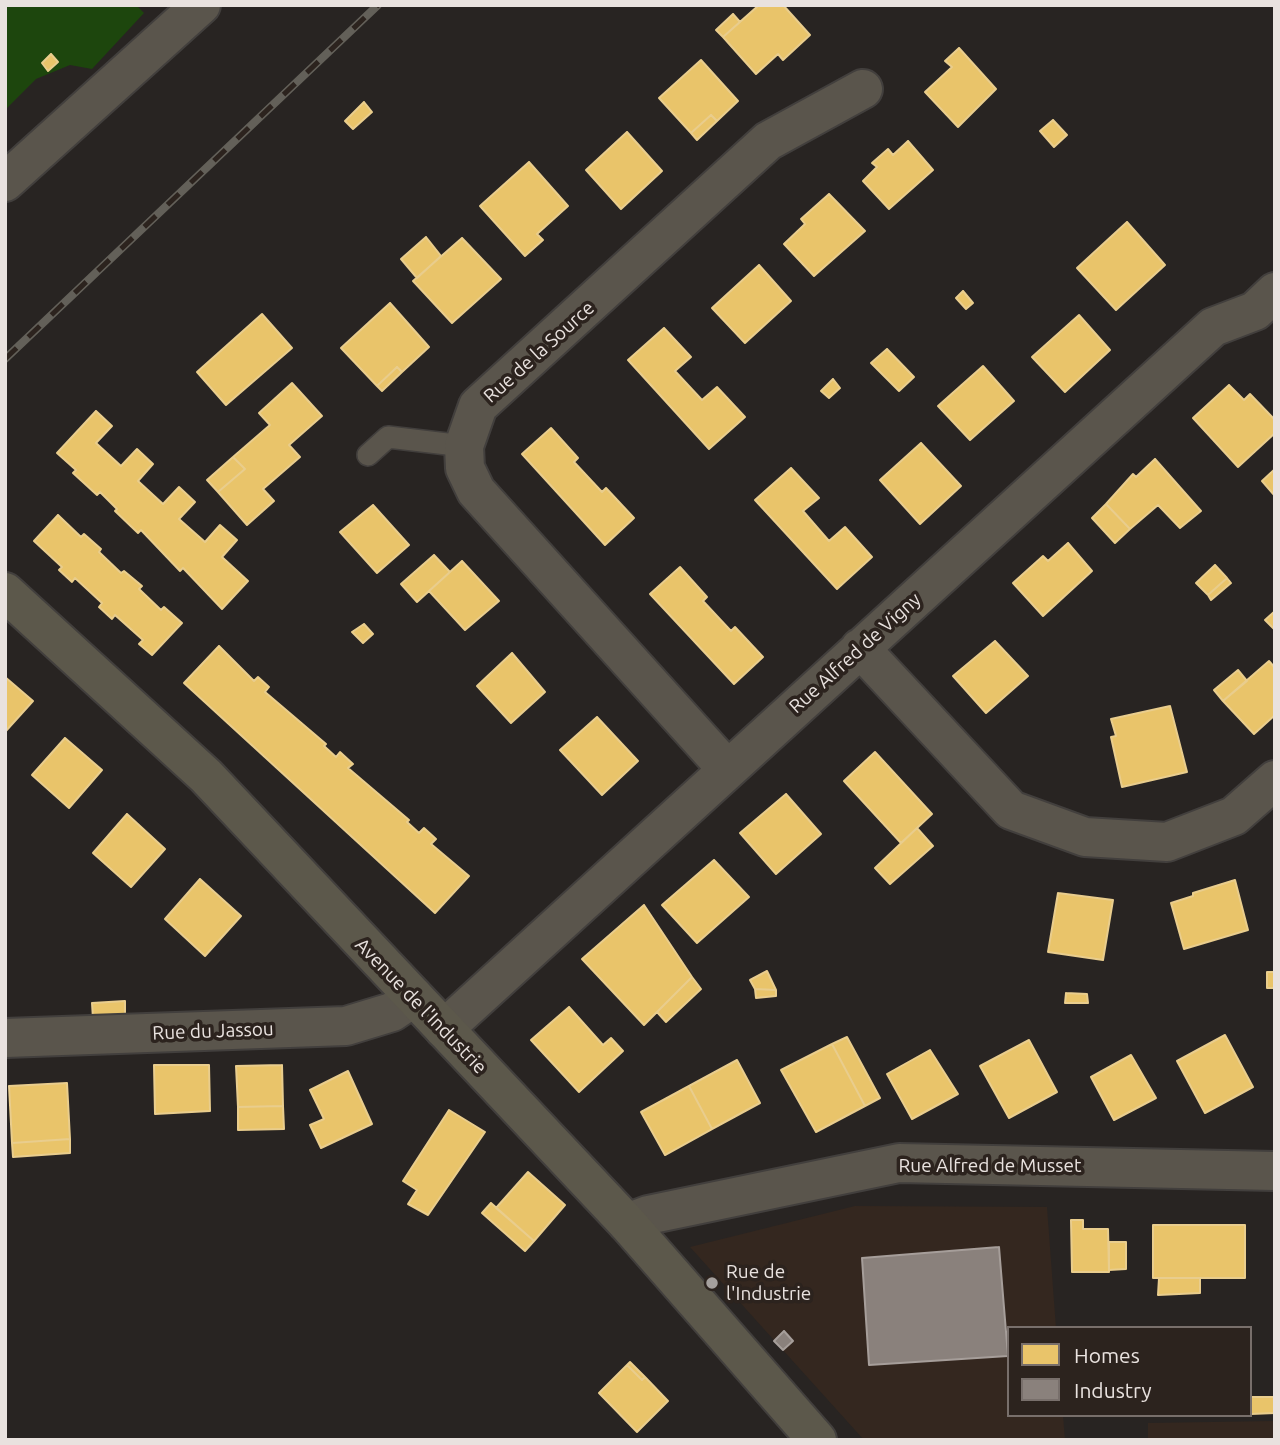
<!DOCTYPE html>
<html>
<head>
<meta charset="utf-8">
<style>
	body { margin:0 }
	#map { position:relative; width:1280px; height:1445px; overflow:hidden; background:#282422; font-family:Ubuntu,sans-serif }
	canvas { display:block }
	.frame { position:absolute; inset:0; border:7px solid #e9e2df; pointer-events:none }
	.legend { position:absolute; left:1007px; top:1326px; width:245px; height:91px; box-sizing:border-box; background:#2c231e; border:2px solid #786f6b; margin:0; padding:9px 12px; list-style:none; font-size:21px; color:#e9e2df }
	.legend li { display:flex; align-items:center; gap:14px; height:35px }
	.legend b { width:35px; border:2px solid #786f6b }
</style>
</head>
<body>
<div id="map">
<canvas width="1280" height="1445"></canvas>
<div class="frame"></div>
<ul class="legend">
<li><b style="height:19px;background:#e9c46a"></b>Homes</li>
<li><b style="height:19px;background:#8a817c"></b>Industry</li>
</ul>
</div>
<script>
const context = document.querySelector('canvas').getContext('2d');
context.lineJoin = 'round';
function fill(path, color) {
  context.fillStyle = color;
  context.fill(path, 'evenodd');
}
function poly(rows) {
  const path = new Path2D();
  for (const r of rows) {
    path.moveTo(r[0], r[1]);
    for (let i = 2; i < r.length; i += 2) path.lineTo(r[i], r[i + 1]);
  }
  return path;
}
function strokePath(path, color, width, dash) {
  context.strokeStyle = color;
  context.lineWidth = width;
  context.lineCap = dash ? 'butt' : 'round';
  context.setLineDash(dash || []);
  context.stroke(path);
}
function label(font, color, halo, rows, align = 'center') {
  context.font = font + ' Ubuntu,sans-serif';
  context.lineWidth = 7;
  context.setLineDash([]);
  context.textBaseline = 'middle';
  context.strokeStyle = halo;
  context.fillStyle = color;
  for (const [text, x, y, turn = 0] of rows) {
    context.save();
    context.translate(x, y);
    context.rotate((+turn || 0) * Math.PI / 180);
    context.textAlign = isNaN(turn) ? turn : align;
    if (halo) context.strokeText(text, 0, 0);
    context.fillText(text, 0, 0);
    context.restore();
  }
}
fill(poly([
	[855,1206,1047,1207,1056,1328,1009,1328,1009,1415,1063,1415,1065,1440,864,1440,690,1247],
	[1275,1421,1275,1440,1148,1440,1148,1423]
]), '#34271f');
fill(poly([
	[5,5,136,5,144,13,92,69,70,65,36,79,5,110]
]), '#1d460d');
const homes = poly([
	[759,5,783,5,810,35,783,60,778,54,756,74,723,37,759,5],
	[733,14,740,22,723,37,716,30,733,14],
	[959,48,996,89,958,127,925,92,952,67,945,61,959,48],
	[51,54,58,62,48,71,42,63,51,54],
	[701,60,738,101,717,121,711,115,691,133,659,98,701,60],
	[364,102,372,112,353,129,345,121,364,102],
	[711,115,717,121,697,140,691,133,711,115],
	[1053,120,1067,135,1054,147,1040,131,1053,120],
	[627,132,662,171,621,209,586,170,627,132],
	[908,141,933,170,889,209,863,181,877,167,872,163,888,149,893,155,908,141],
	[529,162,568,206,537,234,543,240,525,256,480,206,529,162],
	[829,194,865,231,814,276,784,244,805,224,801,219,829,194],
	[1127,222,1165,265,1116,310,1077,268,1127,222],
	[426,237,441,256,417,278,401,259,426,237],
	[462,238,501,279,452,323,413,281,462,238],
	[759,265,791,301,745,343,712,308,759,265],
	[963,291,973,303,966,309,956,298,963,291],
	[390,303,429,347,402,372,397,367,377,386,341,348,390,303],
	[262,314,292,348,226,405,197,372,262,314],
	[1079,315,1110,350,1065,392,1032,357,1079,315],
	[664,328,691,357,675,371,702,400,717,387,745,417,709,449,628,360,664,328],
	[887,349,914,377,899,391,871,363,887,349],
	[983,366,1014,401,970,440,938,406,983,366],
	[397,367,402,372,382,391,377,386,397,367],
	[833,379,840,388,829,398,821,391,833,379],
	[292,383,322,416,289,445,300,457,263,489,274,501,247,525,218,492,245,469,233,457,270,425,259,413,292,383],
	[1229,385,1244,400,1250,394,1275,420,1275,433,1238,467,1193,418,1229,385],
	[96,411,112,426,96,443,121,466,137,449,153,464,138,481,163,504,179,487,195,502,179,519,205,542,220,525,237,540,222,557,248,581,222,609,183,568,180,571,141,530,138,533,115,511,117,509,100,492,97,495,73,473,76,470,57,453,96,411],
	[551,428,578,458,574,462,602,492,606,488,634,518,605,545,522,454,551,428],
	[921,443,961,486,920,524,880,480,921,443],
	[233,457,245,469,218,492,207,480,233,457],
	[1155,459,1201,511,1180,528,1158,505,1130,529,1106,504,1133,474,1136,477,1155,459],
	[791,468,819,498,803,511,829,541,845,527,872,557,837,589,755,500,791,468],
	[1275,469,1275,496,1262,481,1275,469],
	[1106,504,1130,529,1115,543,1092,518,1106,504],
	[373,505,409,545,377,573,340,532,373,505],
	[58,515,81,537,84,534,101,549,99,552,121,573,124,571,142,586,139,589,161,610,164,607,182,623,152,655,139,644,143,640,115,615,112,619,99,607,102,603,75,578,72,582,59,570,62,567,34,541,58,515],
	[1068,543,1092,571,1043,616,1013,583,1043,556,1048,561,1068,543],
	[434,555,450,572,417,602,401,584,434,555],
	[462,561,499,601,465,630,429,591,462,561],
	[1215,565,1227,578,1208,595,1196,583,1215,565],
	[680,567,707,597,703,601,731,631,735,627,763,657,734,684,650,594,680,567],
	[1227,578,1231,583,1211,600,1208,595,1227,578],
	[1275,611,1275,630,1265,620,1275,611],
	[364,624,373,634,363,643,352,632,364,624],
	[995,641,1028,676,986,713,953,676,995,641],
	[219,646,254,681,258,677,269,687,265,692,326,744,324,746,336,757,340,752,353,764,348,768,409,820,407,822,419,833,424,828,436,839,431,844,469,876,435,913,184,683,219,646],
	[512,653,545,692,511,723,477,686,512,653],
	[1269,661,1275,668,1275,715,1254,734,1223,701,1269,661],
	[1238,670,1247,681,1223,701,1214,690,1238,670],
	[5,677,33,701,5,732,5,677],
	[1170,706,1187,772,1122,787,1111,737,1116,736,1111,719,1170,706],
	[597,717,638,761,602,795,560,750,597,717],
	[65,738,102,770,69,808,32,775,65,738],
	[875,752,932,814,901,843,844,781,875,752],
	[786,794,821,834,776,874,740,833,786,794],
	[127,814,165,849,131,887,93,853,127,814],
	[917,828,933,846,890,884,875,868,917,828],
	[714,860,749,897,697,943,662,905,714,860],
	[200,879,241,916,205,956,165,919,200,879],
	[1235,880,1248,930,1184,949,1171,903,1193,896,1193,893,1235,880],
	[1058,893,1113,900,1103,960,1048,952,1058,893],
	[644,905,692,977,644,1025,582,959,644,905],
	[767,971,776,990,755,989,750,980,767,971],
	[1267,972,1275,972,1275,988,1267,988,1267,972],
	[692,977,701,989,666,1022,657,1012,692,977],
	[755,989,776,990,776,996,756,998,755,989],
	[1066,993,1087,994,1088,1003,1065,1003,1066,993],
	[125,1001,125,1017,93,1019,92,1003,125,1001],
	[569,1007,603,1045,611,1038,623,1051,579,1092,531,1040,569,1007],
	[1225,1035,1253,1087,1205,1113,1177,1061,1225,1035],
	[847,1037,880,1098,865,1106,832,1044,847,1037],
	[1029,1040,1057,1092,1009,1118,980,1066,1029,1040],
	[832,1044,865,1106,816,1132,781,1070,832,1044],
	[930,1050,958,1094,912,1119,887,1074,930,1050],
	[1131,1055,1156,1098,1114,1120,1091,1077,1131,1055],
	[737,1060,760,1103,712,1129,689,1086,737,1060],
	[154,1065,209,1065,210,1111,155,1114,154,1065],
	[282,1065,283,1106,238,1107,236,1066,282,1065],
	[348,1071,372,1124,321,1148,310,1125,324,1119,310,1090,348,1071],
	[67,1083,70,1139,12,1143,9,1086,67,1083],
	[689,1086,712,1129,665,1155,641,1112,689,1086],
	[283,1106,284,1129,238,1130,238,1107,283,1106],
	[449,1110,485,1132,428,1215,408,1204,417,1190,403,1181,449,1110],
	[70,1139,70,1153,13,1157,12,1143,70,1139],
	[528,1172,565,1205,534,1241,496,1208,528,1172],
	[491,1203,534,1241,525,1251,482,1213,491,1203],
	[1071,1220,1083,1220,1083,1229,1108,1229,1109,1272,1072,1272,1071,1220],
	[1153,1225,1245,1225,1245,1278,1153,1278,1153,1225],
	[1109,1242,1126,1242,1126,1269,1109,1270,1109,1242],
	[1159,1278,1200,1278,1200,1293,1158,1295,1159,1278],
	[630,1362,645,1377,642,1380,627,1365,630,1362],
	[627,1365,642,1380,645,1377,668,1401,637,1432,599,1393,627,1365],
	[1250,1397,1275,1397,1275,1413,1251,1414,1250,1397]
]);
fill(homes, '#e9c46a');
strokePath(homes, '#e9cd8d', 2);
const industry = poly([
	[999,1247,1008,1356,869,1365,862,1258,999,1247],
	[784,1331,793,1341,783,1350,774,1341,784,1331]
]);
fill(industry, '#8a817c');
strokePath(industry, '#a69e9a', 2);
const service = poly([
	[368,455,388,437,464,446]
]);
const minor = poly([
	[5,182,201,5],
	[860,648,1011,810,1085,837,1167,842,1234,816,1275,780],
	[727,769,476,491,465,468,464,446,478,406,768,141,863,89],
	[444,1029,1213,327,1255,311,1275,292],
	[5,1038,346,1026,392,1012,414,997],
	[627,1223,648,1215,899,1163,1275,1171]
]);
const secondary = poly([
	[5,592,206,776,627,1223,817,1440]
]);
strokePath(service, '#423f3d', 24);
strokePath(minor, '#423f3d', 42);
strokePath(secondary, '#423f3d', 42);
strokePath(service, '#5a554c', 21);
strokePath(minor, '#5a554c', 38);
strokePath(secondary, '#5c584b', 38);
const rail = poly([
	[5,359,378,5]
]);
strokePath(rail, '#636059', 8);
strokePath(rail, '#2c231e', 5, [16]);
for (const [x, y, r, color] of [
	[712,1283,7,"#a5a09d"]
]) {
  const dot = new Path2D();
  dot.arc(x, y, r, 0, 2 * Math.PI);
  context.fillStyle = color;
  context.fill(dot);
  strokePath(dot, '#2c231e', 2.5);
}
label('19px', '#e9e2df', '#2c231e', [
	["Rue de la Source",539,352,-42],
	["Rue Alfred de Vigny",855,653,-42],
	["Avenue de l'Industrie",421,1006,46],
	["Rue du Jassou",213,1031,-2],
	["Rue Alfred de Musset",990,1166]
]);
label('19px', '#e9e2df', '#2c231e', [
	["Rue de",726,1272],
	["l'Industrie",726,1294]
], 'left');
</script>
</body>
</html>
